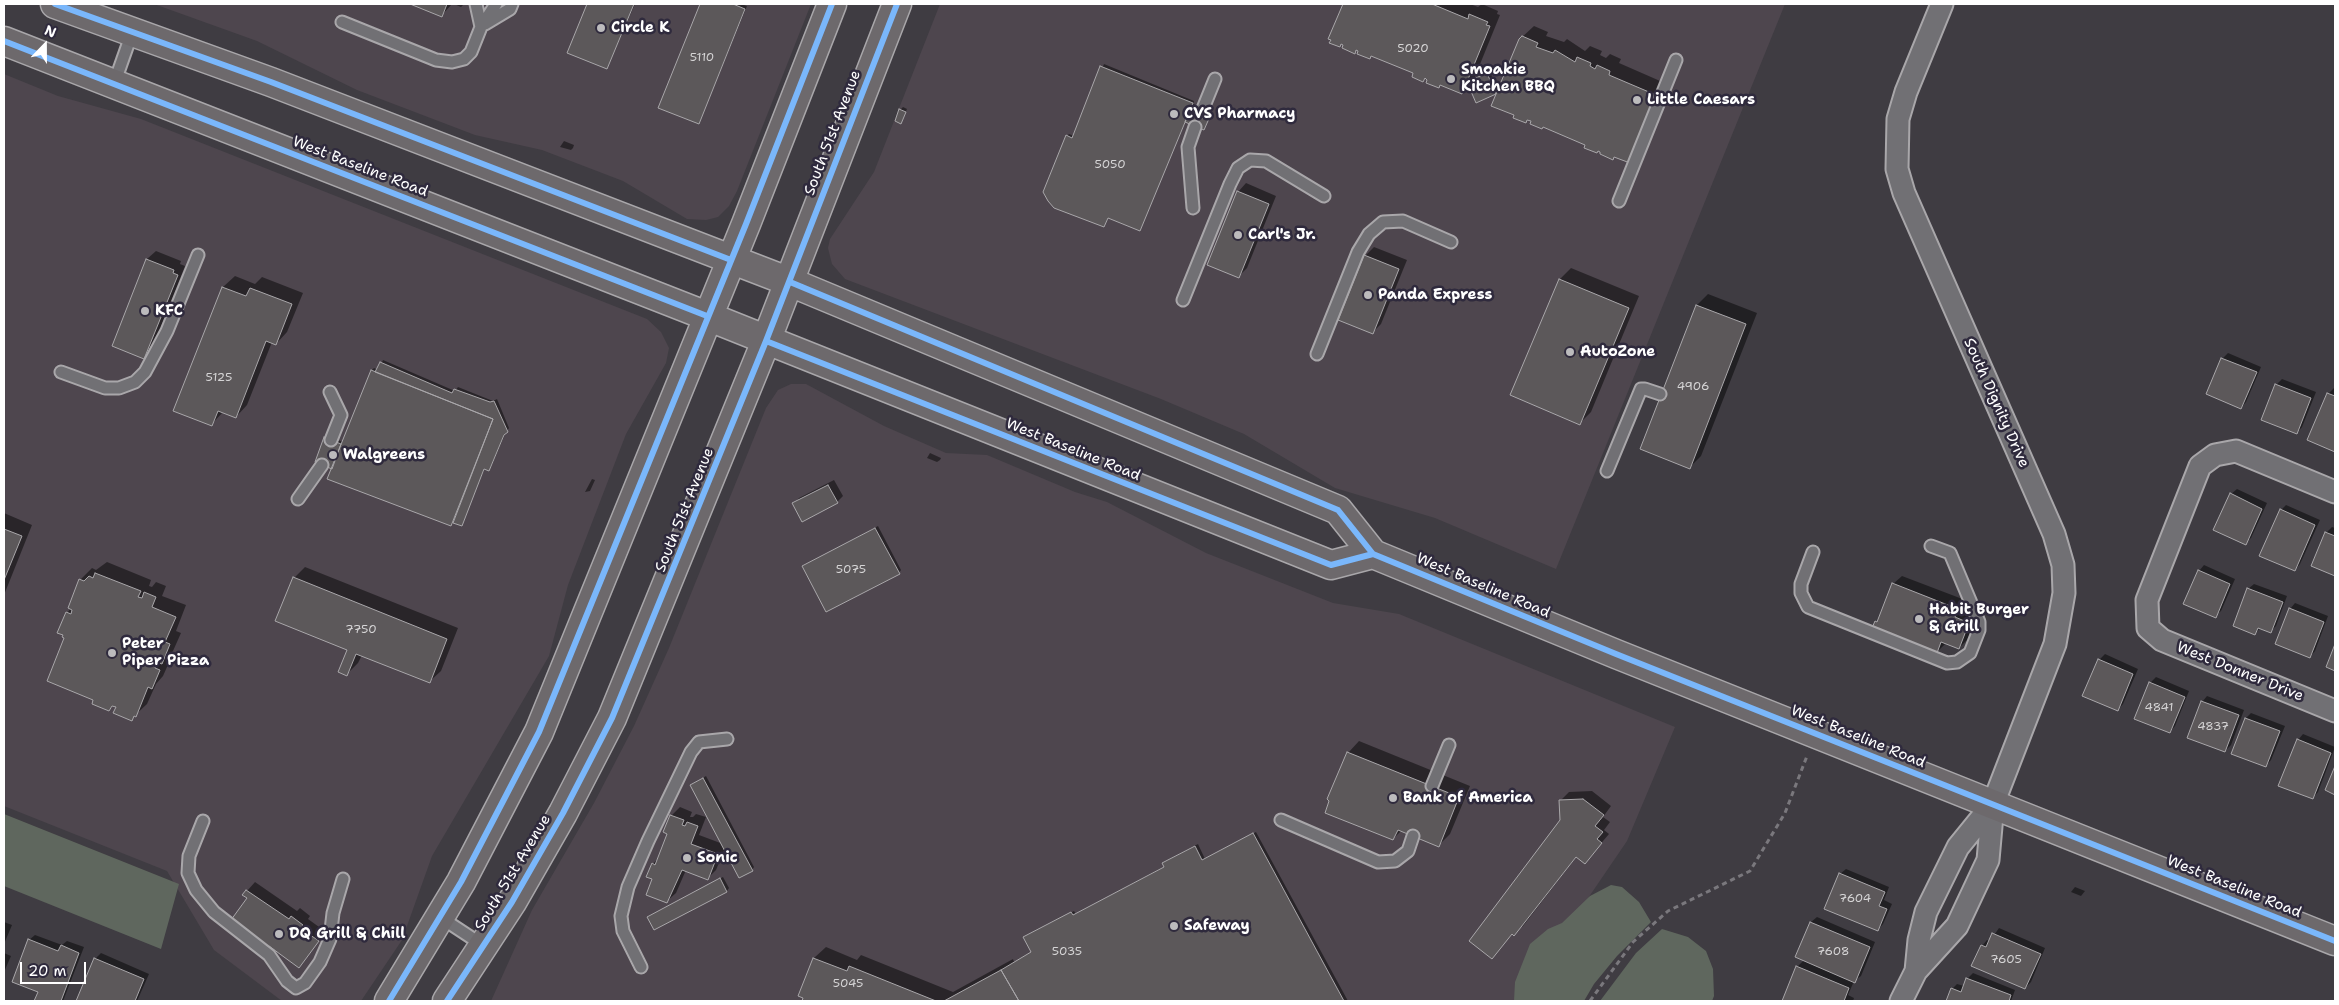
<!DOCTYPE html>
<html>
<head>
<meta charset="utf-8">
<style>
	body { margin:0 }
	#map { position:relative; width:2339px; height:1005px; overflow:hidden; background:#3f3c42; font-family:"Shantell Sans",sans-serif }
	canvas { display:block }
	.frame { position:absolute; inset:0; border:5px solid #fff; pointer-events:none }
	.north { position:absolute; left:20px; top:20px; width:50px; height:50px; -webkit-text-stroke:4px #2f2a3d; paint-order:stroke; rotate:22deg; font-size:14px; font-weight:700; line-height:20px; text-align:center; color:#fff }
	.north::after { content:''; display:block; margin:auto; width:18px; height:22px; background:#fff; clip-path:polygon(50% 0,100% 100%,50% 72%,0 100%) }
	.scale { position:absolute; left:20px; top:962px; width:66px; height:22px; box-sizing:border-box; border:2px solid #fff; border-top:0; padding-left:6px; font-size:15px; line-height:18px; white-space:nowrap; color:#fff; -webkit-text-stroke:4px #2f2a3d; paint-order:stroke }
</style>
</head>
<body>
<div id="map">
<canvas width="2339" height="1005"></canvas>
<div class="frame"></div>
<div class="north">N</div>
<div class="scale">20 m</div>
</div>
<script>
const context = document.querySelector('canvas').getContext('2d');
context.lineJoin = 'round';
function fill(path, color) {
  context.fillStyle = color;
  context.fill(path, 'evenodd');
}
function poly(rows) {
  const path = new Path2D();
  for (const r of rows) {
    path.moveTo(r[0], r[1]);
    for (let i = 2; i < r.length; i += 2) path.lineTo(r[i], r[i + 1]);
  }
  return path;
}
function strokePath(path, color, width, dash) {
  context.strokeStyle = color;
  context.lineWidth = width;
  context.lineCap = dash ? 'butt' : 'round';
  context.setLineDash(dash || []);
  context.stroke(path);
}
function label(font, color, halo, rows, align = 'center') {
  context.font = font + ' "Shantell Sans",sans-serif';
  context.lineWidth = 5;
  context.setLineDash([]);
  context.textBaseline = 'middle';
  context.strokeStyle = halo;
  context.fillStyle = color;
  for (const [text, x, y, turn = 0] of rows) {
    context.save();
    context.translate(x, y);
    context.rotate((+turn || 0) * Math.PI / 180);
    context.textAlign = isNaN(turn) ? turn : align;
    if (halo) context.strokeText(text, 0, 0);
    context.fillText(text, 0, 0);
    context.restore();
  }
}
fill(poly([
	[154,4,811,4,737,191,729,206,718,217,706,220,687,219,623,181,542,150,475,135,357,90,257,41],
	[940,4,1785,4,1556,569,1435,518,1335,488,1244,434,1161,399,845,279,832,264,828,248,830,239,874,172],
	[4,74,58,96,141,119,647,319,661,332,669,348,666,363,626,434,568,585,549,656,432,856,402,940,361,1001,282,1001,214,950,167,871,4,806],
	[791,384,806,384,884,426,946,453,987,455,1075,492,1107,502,1206,553,1333,603,1399,614,1675,727,1627,841,1518,1001,491,1001,532,910,594,803,634,726,669,648,766,408,778,390]
]), '#4e464e');
fill(poly([
	[4,814,179,884,161,949,4,886],
	[1611,885,1622,887,1639,902,1651,922,1617,956,1594,984,1584,1001,1514,1001,1515,982,1530,944,1548,929,1562,923,1590,896],
	[1662,929,1688,937,1706,951,1713,969,1714,996,1712,1001,1600,1001,1636,953]
]), '#5f675e');
fill(poly([
	[414,4,452,4,442,15],
	[454,4,464,4,461,7],
	[588,4,635,4,607,68,568,52],
	[701,4,741,4,747,6,699,123,660,107],
	[1345,4,1470,4,1478,7,1482,4,1498,11,1497,14,1500,15,1474,79,1490,72,1498,91,1520,39,1534,26,1548,32,1546,36,1564,42,1567,39,1585,51,1590,46,1602,51,1600,55,1606,58,1610,54,1621,59,1619,63,1667,84,1602,151,1515,115,1498,92,1477,101,1469,84,1462,92,1426,77,1423,80,1415,72,1372,55,1369,58,1360,51,1357,49,1355,52,1342,43,1339,46,1342,11],
	[1104,64,1194,101,1193,104,1212,112,1204,129,1186,121,1139,229,1109,217,1104,226,1067,136,1069,134,1074,136],
	[903,107,907,109,901,122,900,110],
	[564,141,574,145,573,148,571,150,560,147],
	[1246,183,1276,196,1247,268,1238,277,1238,192],
	[1374,247,1407,260,1381,324,1372,333,1365,256],
	[156,251,181,261,180,264,185,266,152,349,144,358,114,346,147,259],
	[1571,268,1639,296,1591,412,1580,423,1512,395,1560,279],
	[235,276,255,284,262,277,303,293,287,332,276,344,272,342,247,405,236,417,223,412,211,425,175,410,223,287],
	[1708,294,1757,313,1701,456,1690,467,1697,305],
	[2228,353,2261,367,2246,402,2241,408,2208,394,2223,358],
	[383,360,455,391,458,387,493,401,497,399,509,428,506,432,491,467,489,470,485,468,461,524,454,521,451,525,333,468,328,436,343,442,372,370,374,368,378,370],
	[2282,379,2316,392,2302,427,2297,433,2276,385],
	[2334,388,2335,389,2335,450,2309,439,2328,394],
	[930,453,941,458,940,460,937,462,927,458],
	[592,479,595,480,590,491,585,492],
	[834,480,843,496,837,502,794,504,799,498],
	[2237,489,2267,503,2251,538,2245,543,2231,494],
	[2286,505,2320,520,2300,564,2295,570,2281,510],
	[4,513,32,525,4,595],
	[878,526,901,570,899,573,804,566],
	[2332,527,2335,528,2335,574,2313,565,2326,533],
	[107,562,151,580,149,586,152,587,156,582,166,586,162,596,186,605,176,631,181,633,173,651,167,657,171,658,163,676,156,684,147,704,131,719,117,707,114,705,109,710,95,699,66,637,67,613,71,608,80,580,92,568,96,570],
	[2204,565,2235,579,2221,611,2215,616,2199,571],
	[305,567,458,628,441,671,429,682,362,655,358,663,347,674,349,649,294,578],
	[1902,576,1965,600,1962,609,1977,615,1967,640,1959,648,1946,643,1937,652,1876,622,1880,617,1893,584],
	[2254,584,2287,596,2276,626,2270,632,2261,628,2255,633,2248,589],
	[2295,603,2328,616,2315,651,2310,657,2290,609],
	[2105,654,2138,669,2123,704,2118,710,2099,660],
	[2156,677,2189,691,2175,726,2170,732,2150,683],
	[2207,696,2244,710,2231,745,2225,751,2202,702],
	[2251,713,2285,726,2271,760,2266,766,2246,718],
	[2303,734,2335,747,2318,792,2313,798,2298,740],
	[1359,741,1470,786,1450,834,1439,845,1402,830,1393,839,1348,753],
	[706,776,754,867,752,870,725,848,716,870,708,878,686,870,676,893,667,901,653,879,653,864,659,857,668,833,671,816,680,807,692,812,690,817,693,817,696,814,706,817,699,835,723,844,691,785],
	[1592,791,1611,806,1603,817,1610,822,1604,830,1609,834,1585,862,1577,856,1523,926,1513,933,1492,957,1562,820,1560,801,1569,792],
	[1256,832,1348,1001,804,1001,805,998,799,995,814,958,826,947,857,960,861,955,953,992,1013,959,1014,962,1032,952,1027,935,1074,911,1076,914,1165,866,1166,861,1198,844,1205,859],
	[1846,869,1889,887,1884,900,1892,904,1883,924,1878,930,1840,874],
	[723,877,729,888,727,891,655,929,651,915],
	[255,882,297,911,300,908,310,916,308,919,326,932,298,967,249,898,247,891],
	[2075,887,2085,891,2081,896,2071,892],
	[1817,917,1875,942,1861,976,1854,981,1848,995,1854,998,1853,1001,1784,1001,1797,967,1804,960,1797,957,1811,922],
	[4,922,12,925,4,944],
	[1999,928,2045,948,2031,982,2025,988,1982,946,1987,940,1990,941],
	[35,935,62,945,67,941,84,947,63,1001,36,1001,40,992,29,940],
	[4,953,11,956,4,972],
	[101,953,149,974,137,1001,77,1001,95,959],
	[1973,973,2015,990,2011,1001,1947,1001,1952,989,1957,984,1964,986,1967,979]
]), '#0007');
const building = poly([
	[410,4,447,4,442,17,410,4],
	[587,4,634,4,607,69,567,53,587,4],
	[700,4,733,4,745,9,699,124,658,108,700,4],
	[1343,4,1432,4,1468,19,1469,14,1488,22,1486,25,1490,26,1462,94,1440,85,1439,88,1426,83,1427,80,1425,78,1423,82,1412,77,1413,73,1371,56,1370,59,1357,54,1358,51,1356,50,1355,54,1342,48,1343,45,1341,44,1340,47,1329,43,1331,40,1328,39,1343,4],
	[1522,36,1538,43,1536,47,1553,53,1555,50,1575,62,1577,57,1591,63,1590,66,1595,69,1597,65,1610,71,1609,75,1656,95,1630,163,1614,157,1613,160,1600,154,1600,152,1598,151,1597,153,1584,148,1585,145,1543,127,1542,129,1530,124,1531,121,1527,120,1526,123,1513,118,1514,115,1491,106,1519,39,1522,36],
	[1100,66,1193,103,1140,231,1108,218,1104,227,1054,208,1048,201,1043,192,1066,135,1072,138,1100,66],
	[1487,73,1496,94,1476,103,1467,82,1487,73],
	[1191,106,1211,114,1204,130,1185,122,1191,106],
	[899,109,906,112,901,124,895,121,899,109],
	[1237,191,1269,204,1239,278,1207,265,1237,191],
	[1364,255,1399,269,1373,334,1338,320,1364,255],
	[146,259,174,270,173,273,178,275,144,359,112,346,146,259],
	[1559,279,1629,308,1580,425,1510,395,1559,279],
	[222,287,246,296,250,288,292,304,276,345,266,341,236,418,218,411,212,426,173,411,222,287],
	[1696,305,1746,324,1690,469,1640,449,1696,305],
	[2221,358,2257,372,2241,409,2206,394,2221,358],
	[380,362,452,393,454,389,490,402,494,401,508,432,504,435,489,471,484,469,462,526,453,523,493,419,375,372,380,362],
	[371,370,493,419,451,526,327,479,371,370],
	[2275,384,2311,398,2297,434,2261,420,2275,384],
	[2327,393,2335,396,2335,452,2307,440,2327,393],
	[324,437,341,444,332,469,315,462,324,437],
	[828,485,838,503,802,522,792,503,828,485],
	[2230,493,2262,509,2246,545,2213,530,2230,493],
	[2280,509,2315,525,2295,571,2259,556,2280,509],
	[875,528,900,574,826,612,802,566,875,528],
	[4,529,22,536,4,580,4,529],
	[2325,532,2335,536,2335,576,2311,566,2325,532],
	[2198,570,2230,584,2216,618,2183,604,2198,570],
	[95,573,141,591,138,597,142,598,144,592,156,597,152,607,176,617,165,642,170,644,162,664,157,662,155,668,160,670,152,689,148,687,136,717,134,716,132,721,113,713,116,707,112,706,109,711,92,704,93,700,47,681,64,638,62,637,63,635,57,633,66,612,71,614,72,610,68,608,79,579,84,581,89,576,93,578,95,573],
	[293,577,447,639,430,683,356,654,347,676,338,672,347,650,275,621,293,577],
	[1892,583,1958,609,1955,617,1969,623,1959,649,1941,642,1937,653,1872,628,1875,621,1877,622,1892,583],
	[2247,588,2283,602,2271,633,2258,628,2255,635,2233,626,2247,588],
	[2289,608,2324,622,2310,658,2275,644,2289,608],
	[2335,644,2335,671,2326,667,2335,644],
	[2098,659,2133,674,2118,711,2082,696,2098,659],
	[2149,682,2185,697,2170,733,2134,719,2149,682],
	[2201,701,2239,715,2225,752,2187,738,2201,701],
	[2245,718,2280,731,2266,767,2231,754,2245,718],
	[2297,739,2331,753,2313,799,2278,786,2297,739],
	[1347,752,1459,797,1439,847,1398,830,1393,840,1325,813,1329,801,1327,799,1347,752],
	[2335,766,2335,795,2325,790,2335,766],
	[703,778,753,871,739,878,690,785,703,778],
	[1583,799,1604,815,1595,826,1603,832,1597,839,1602,843,1585,864,1576,857,1514,936,1512,934,1492,959,1469,941,1560,820,1559,800,1583,799],
	[670,815,684,820,682,825,685,826,687,822,698,826,691,844,718,854,708,880,682,870,667,903,646,895,652,879,646,877,652,863,655,865,667,834,663,832,670,815],
	[1253,833,1344,1001,1019,1001,1001,970,1031,952,1023,937,1071,912,1073,915,1164,867,1162,863,1195,846,1202,860,1253,833],
	[1839,873,1885,892,1879,906,1887,909,1878,931,1824,909,1839,873],
	[720,878,727,892,654,930,647,917,720,878],
	[246,890,289,919,291,916,303,925,300,928,319,941,299,968,269,946,267,949,231,920,247,898,242,895,246,890],
	[1810,922,1870,947,1855,983,1795,957,1810,922],
	[1992,933,2041,954,2025,989,1971,966,1981,945,1986,947,1992,933],
	[28,939,58,951,61,945,79,953,61,1001,34,1001,38,992,12,982,28,939],
	[94,958,144,979,135,1001,76,1001,94,958],
	[813,958,847,971,849,966,936,1001,802,1001,803,998,798,996,813,958],
	[1796,966,1849,988,1844,1001,1782,1001,1796,966],
	[1001,970,1019,1001,944,1001,1001,970],
	[1966,978,2011,995,2009,1001,1946,1001,1951,988,1961,992,1966,978]
]);
fill(building, '#5c585a');
strokePath(building, '#a9a7aa', 1);
const service = poly([
	[476,4,481,27],
	[342,22,436,60,452,62,464,59,471,52,481,27,496,4],
	[485,24,510,9,512,4],
	[114,84,132,33],
	[1202,111,1215,79],
	[1619,201,1676,60],
	[1193,208,1188,147,1195,127],
	[1183,300,1230,184,1238,168,1250,160,1266,161,1324,196],
	[1317,354,1358,252,1369,234,1383,222,1403,221,1451,242],
	[61,372,105,388,119,388,135,382,145,372,167,331,198,255],
	[330,392,341,415,331,440],
	[1607,471,1641,389,1645,389,1660,394],
	[298,499,322,465],
	[1813,552,1801,584,1801,593,1808,607,1947,663,1957,662,1970,653,1979,630,1979,622,1950,553,1931,546],
	[1432,786,1449,745],
	[1281,820,1378,862,1395,861,1408,851,1413,836],
	[203,821,189,856,188,873,196,890,214,912,269,955,287,981,296,988,305,983,320,962,330,939,333,913,343,879],
	[440,917,484,946],
	[641,967,623,931,621,916,628,887,648,841,691,752,699,742,727,739]
]);
const minor = poly([
	[2335,492,2236,451,2215,455,2200,466,2147,600,2148,628,2162,640,2335,711],
	[1916,971,1919,940,1926,912,1958,847,1993,804],
	[1901,1001,1916,971,1957,926,1988,860,1993,804,2055,644,2064,593,2063,565,2054,534,1904,193,1897,169,1898,119,1906,92,1942,4]
]);
const primary = poly([
	[55,4,271,82,790,282,1338,510,1373,554,1616,654,2335,941],
	[4,41,707,316,1331,565,1373,554],
	[389,1001,461,882,539,732,746,224,832,4],
	[447,1001,512,902,563,813,612,718,766,341,897,4]
]);
strokePath(service, '#a9a7aa', 15);
strokePath(minor, '#a9a7aa', 25);
strokePath(primary, '#a9a7aa', 31);
strokePath(poly([
	[1590,1001,1633,942,1668,911,1750,871,1785,813,1807,756]
]), '#7a787d', 3, [5, 4]);
strokePath(service, '#717074', 11);
strokePath(minor, '#717074', 21);
strokePath(primary, '#6d696c', 28);
strokePath(poly([
	[55,4,271,82,731,260],
	[4,41,707,316],
	[790,282,1338,510,1373,554,1616,654,2335,941],
	[766,341,1331,565,1373,554],
	[389,1001,461,882,539,732,746,224,832,4],
	[447,1001,512,902,563,813,612,718,766,341,897,4]
]), '#7ab7fb', 6);
for (const [x, y, r, color] of [
	[601,28,5,"#bcbbbd"],
	[1451,79,5,"#bcbbbd"],
	[1637,100,5,"#bcbbbd"],
	[1174,114,5,"#bcbbbd"],
	[1238,235,5,"#bcbbbd"],
	[1368,295,5,"#bcbbbd"],
	[145,311,5,"#bcbbbd"],
	[1570,352,5,"#bcbbbd"],
	[333,455,5,"#bcbbbd"],
	[1919,619,5,"#bcbbbd"],
	[112,653,5,"#bcbbbd"],
	[1393,798,5,"#bcbbbd"],
	[687,858,5,"#bcbbbd"],
	[1174,926,5,"#bcbbbd"],
	[279,934,5,"#bcbbbd"]
]) {
  const dot = new Path2D();
  dot.arc(x, y, r, 0, 2 * Math.PI);
  context.fillStyle = color;
  context.fill(dot);
  strokePath(dot, '#2f2a3d', 2);
}
label('12px', '#d6d5d6', null, [
	["5020",1413,49],
	["5110",702,58],
	["5050",1110,165],
	["5125",219,378],
	["4906",1693,387],
	["5075",851,570],
	["7750",361,630],
	["4841",2159,708],
	["4837",2213,727],
	["7604",1855,899],
	["5035",1067,952],
	["7608",1833,952],
	["7605",2006,960],
	["5045",848,984]
]);
label('bold 15px', '#fff', '#2f2a3d', [
	["Circle K",611,28],
	["Smoakie",1461,70],
	["Kitchen BBQ",1461,87],
	["Little Caesars",1647,100],
	["CVS Pharmacy",1184,114],
	["Carl's Jr.",1248,235],
	["Panda Express",1378,295],
	["KFC",155,311],
	["AutoZone",1580,352],
	["Walgreens",343,455],
	["Habit Burger",1929,610],
	["& Grill",1929,627],
	["Peter",122,644],
	["Piper Pizza",122,661],
	["Bank of America",1403,798],
	["Sonic",697,858],
	["Safeway",1184,926],
	["DQ Grill & Chill",289,934]
], 'left');
label('15px', '#fff', '#2f2a3d', [
	["South 51st Avenue",833,133,-69],
	["West Baseline Road",360,167,21],
	["South Dignity Drive",1996,403,66],
	["West Baseline Road",1073,450,22],
	["South 51st Avenue",685,510,-68],
	["West Baseline Road",1483,586,23],
	["West Donner Drive",2240,672,22],
	["West Baseline Road",1858,737,22],
	["South 51st Avenue",513,873,-59],
	["West Baseline Road",2234,887,22]
]);
</script>
</body>
</html>
